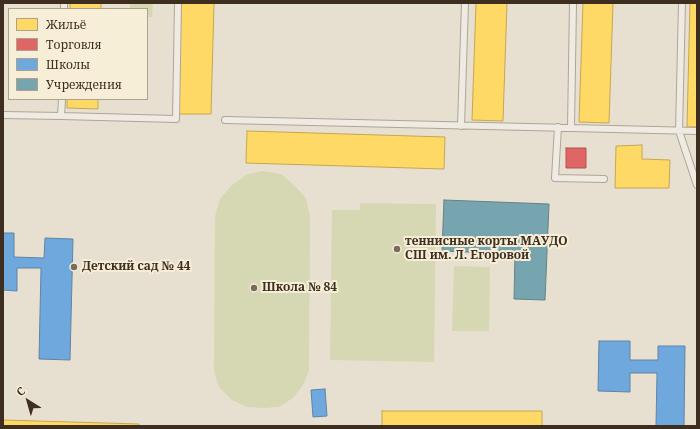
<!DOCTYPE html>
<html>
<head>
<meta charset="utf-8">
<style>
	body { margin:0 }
	#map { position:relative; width:700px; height:429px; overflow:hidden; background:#e7e0d1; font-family:"Noto Serif",serif }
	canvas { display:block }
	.frame { position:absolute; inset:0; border:4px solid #3d2e20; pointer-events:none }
	.legend { position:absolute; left:8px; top:8px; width:140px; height:92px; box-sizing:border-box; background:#f7eed8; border:1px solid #ada18e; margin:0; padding:5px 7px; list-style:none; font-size:12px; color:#3d2e20 }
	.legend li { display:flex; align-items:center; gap:8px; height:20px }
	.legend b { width:20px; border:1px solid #ada18e }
	.north { position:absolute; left:8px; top:381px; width:40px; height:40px; -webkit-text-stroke:3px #f7eed8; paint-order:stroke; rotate:323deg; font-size:11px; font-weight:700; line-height:16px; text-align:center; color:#3d2e20 }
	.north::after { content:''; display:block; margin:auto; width:14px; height:18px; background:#3d2e20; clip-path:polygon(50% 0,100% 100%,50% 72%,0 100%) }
</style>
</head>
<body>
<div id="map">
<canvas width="700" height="429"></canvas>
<div class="frame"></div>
<ul class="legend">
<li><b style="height:11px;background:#ffd966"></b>Жильё</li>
<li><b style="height:11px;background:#e06666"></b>Торговля</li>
<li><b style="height:11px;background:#6fa8dc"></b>Школы</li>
<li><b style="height:11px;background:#76a5af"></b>Учреждения</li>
</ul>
<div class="north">С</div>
</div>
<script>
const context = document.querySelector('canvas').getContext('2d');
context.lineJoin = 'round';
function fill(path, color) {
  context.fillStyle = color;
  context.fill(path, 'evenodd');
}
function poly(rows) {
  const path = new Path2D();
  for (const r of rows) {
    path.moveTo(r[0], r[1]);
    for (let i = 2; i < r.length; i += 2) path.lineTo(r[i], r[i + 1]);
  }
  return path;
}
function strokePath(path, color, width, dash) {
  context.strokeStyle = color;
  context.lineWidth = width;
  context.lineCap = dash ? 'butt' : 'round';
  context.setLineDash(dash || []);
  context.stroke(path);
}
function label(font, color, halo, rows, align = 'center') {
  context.font = font + ' "Noto Serif",serif';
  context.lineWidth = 4;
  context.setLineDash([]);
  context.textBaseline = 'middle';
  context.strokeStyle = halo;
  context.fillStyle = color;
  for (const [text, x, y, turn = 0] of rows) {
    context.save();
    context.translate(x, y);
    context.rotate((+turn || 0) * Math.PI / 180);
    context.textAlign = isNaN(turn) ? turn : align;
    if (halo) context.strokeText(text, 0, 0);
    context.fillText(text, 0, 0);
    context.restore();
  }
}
fill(poly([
	[130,3,153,3,152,17,147,17,147,9,130,9],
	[262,171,281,174,294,185,306,198,310,216,309,371,303,385,293,398,279,407,264,408,247,407,232,400,219,387,214,371,215,216,220,199,231,186,246,175],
	[360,203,436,204,434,362,330,360,332,210,360,210],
	[454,266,490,267,489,331,452,331]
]), '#d6d7b3');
const homes = poly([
	[70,3,101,3,101,9,70,9,70,3],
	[181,3,214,3,211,114,179,114,181,3],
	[476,3,507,3,503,121,472,120,476,3],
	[583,3,613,3,609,123,579,122,583,3],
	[690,3,697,3,697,127,687,127,690,3],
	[67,99,98,99,98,109,67,108,67,99],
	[247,131,445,137,444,169,246,163,247,131],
	[642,145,642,159,670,160,669,188,615,188,616,146,642,145],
	[382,411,542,411,542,426,382,426,382,411],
	[3,420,139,424,139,426,3,426,3,420]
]);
fill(homes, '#ffd966');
strokePath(homes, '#c5a651', 1);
const shops = poly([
	[566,148,586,148,586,168,566,168,566,148]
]);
fill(shops, '#e06666');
strokePath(shops, '#af5551', 1);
const schools = poly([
	[3,233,14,233,14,257,44,258,45,238,73,239,70,360,39,359,41,268,17,268,17,291,3,290,3,233],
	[599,341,630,341,630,360,658,360,658,346,685,346,684,426,656,426,657,373,630,373,630,392,598,391,599,341],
	[325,389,327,416,313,417,311,390,325,389]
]);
fill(schools, '#6fa8dc');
strokePath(schools, '#6083a4', 1);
const public = poly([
	[444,200,549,204,545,300,514,299,515,254,442,251,444,200]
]);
fill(public, '#76a5af');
strokePath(public, '#658184', 1);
const lane = poly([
	[573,3,571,128,697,131],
	[682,3,679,131,697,185],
	[64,9,64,3],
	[3,115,61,116,62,99],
	[61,116,176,119,178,3],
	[225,120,571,128],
	[461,126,465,3],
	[558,127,555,178,604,179]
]);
strokePath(lane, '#ada599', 8);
strokePath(lane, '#efebe3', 6);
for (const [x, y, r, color] of [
	[397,249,4,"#786c5e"],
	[74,267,4,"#786c5e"],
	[254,288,4,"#786c5e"]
]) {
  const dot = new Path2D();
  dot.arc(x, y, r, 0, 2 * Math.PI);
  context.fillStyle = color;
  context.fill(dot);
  strokePath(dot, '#f7eed8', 1.5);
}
label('bold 12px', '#3d2e20', '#f7eed8', [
	["теннисные корты МАУДО",405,242],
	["СШ им. Л. Егоровой",405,256],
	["Детский сад № 44",82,267],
	["Школа № 84",262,288]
], 'left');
</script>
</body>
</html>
